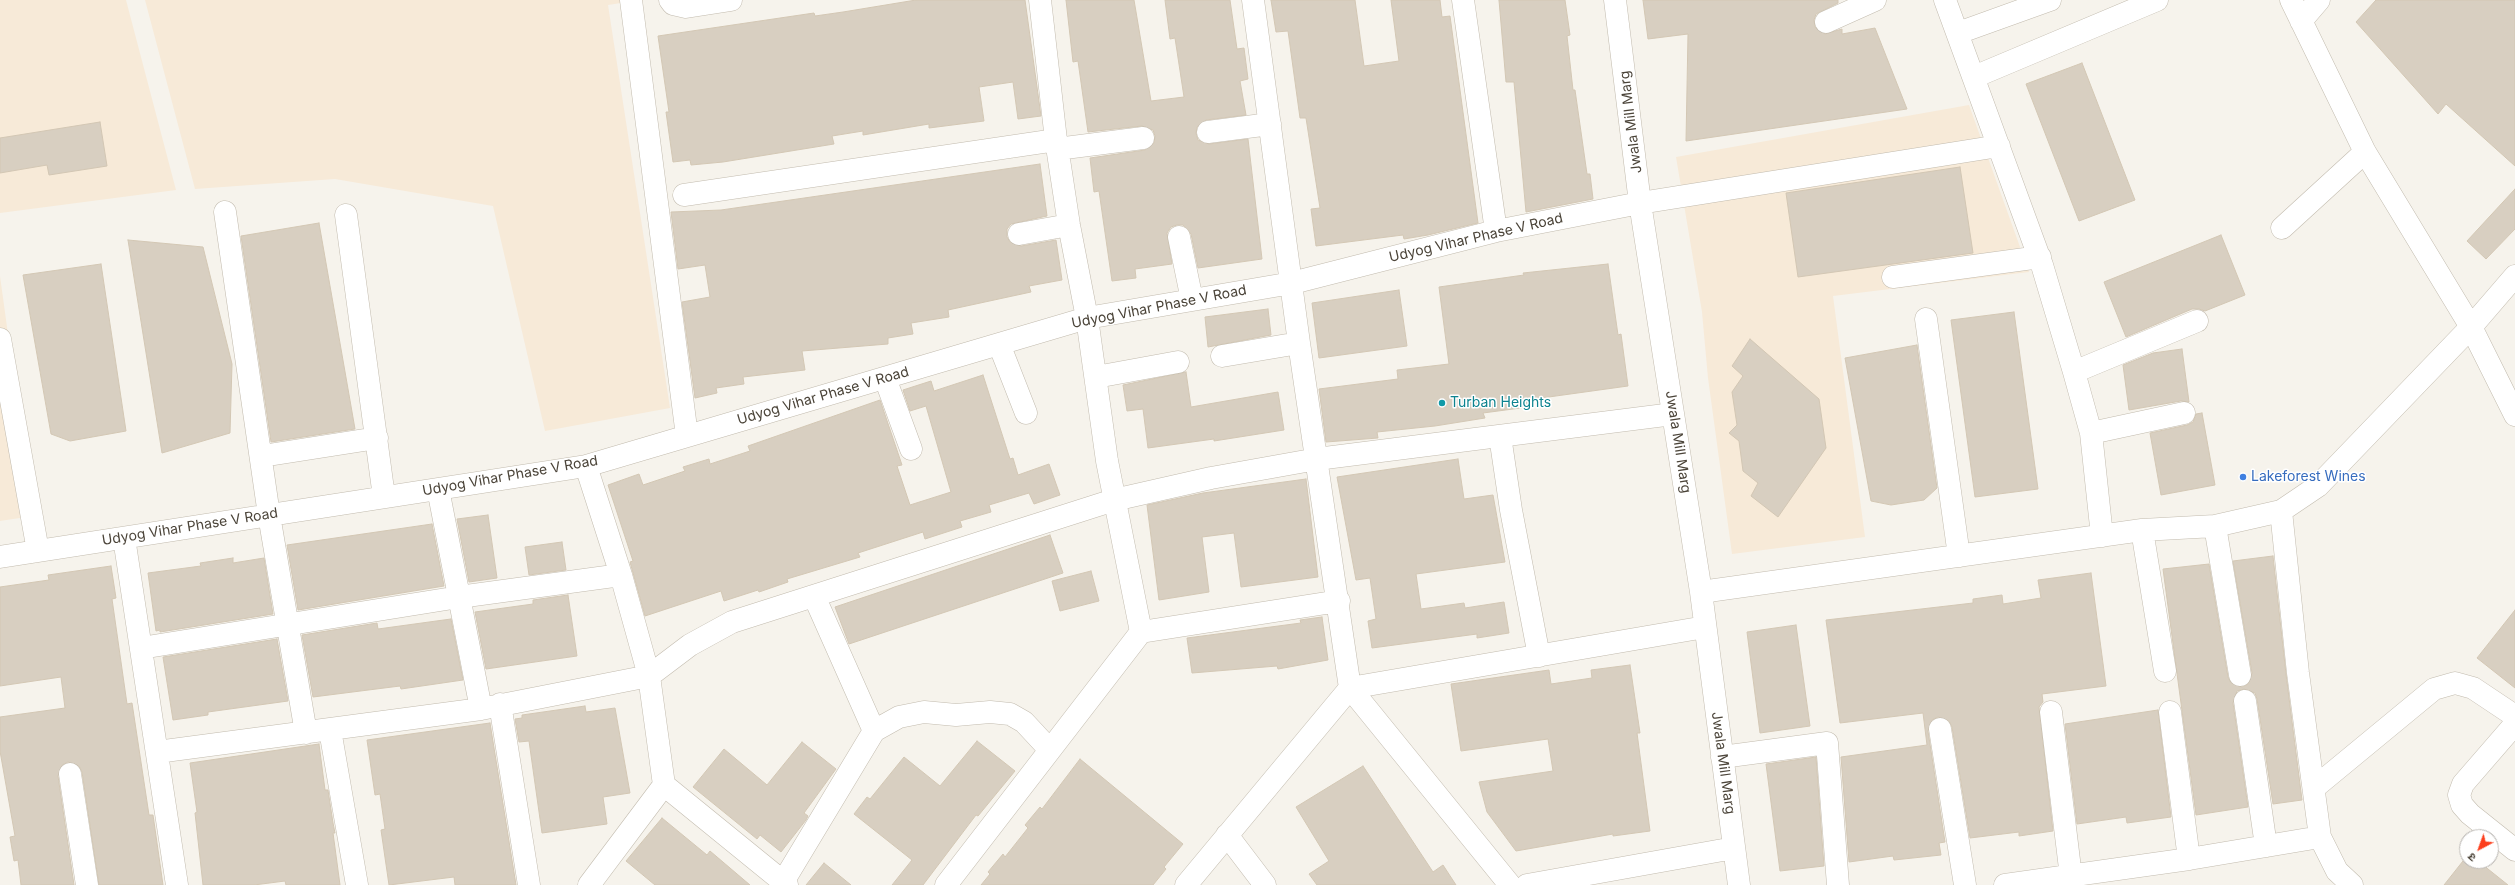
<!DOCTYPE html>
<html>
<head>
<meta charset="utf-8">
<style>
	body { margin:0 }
	#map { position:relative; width:2515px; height:885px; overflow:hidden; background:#f6f3ec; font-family:Inter,"Noto Sans Devanagari",sans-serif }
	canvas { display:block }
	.north { position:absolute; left:2459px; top:829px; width:40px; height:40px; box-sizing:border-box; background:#fff; border:1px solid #b7b4b0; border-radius:50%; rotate:221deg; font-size:11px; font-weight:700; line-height:16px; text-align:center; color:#4b4439 }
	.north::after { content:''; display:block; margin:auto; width:14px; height:18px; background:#fc3f1d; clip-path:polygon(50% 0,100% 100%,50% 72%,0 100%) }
</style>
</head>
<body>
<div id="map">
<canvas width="2515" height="885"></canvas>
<div class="north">उ</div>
</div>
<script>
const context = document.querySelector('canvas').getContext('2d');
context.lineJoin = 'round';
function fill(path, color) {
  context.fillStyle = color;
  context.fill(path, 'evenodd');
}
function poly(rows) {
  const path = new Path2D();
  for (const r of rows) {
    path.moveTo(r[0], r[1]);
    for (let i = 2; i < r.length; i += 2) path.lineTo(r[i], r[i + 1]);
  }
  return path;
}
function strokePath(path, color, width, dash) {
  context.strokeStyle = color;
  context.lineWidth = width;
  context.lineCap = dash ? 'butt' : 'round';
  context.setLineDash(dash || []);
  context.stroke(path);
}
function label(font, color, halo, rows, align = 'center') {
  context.font = font + ' Inter,sans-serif';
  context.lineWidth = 3;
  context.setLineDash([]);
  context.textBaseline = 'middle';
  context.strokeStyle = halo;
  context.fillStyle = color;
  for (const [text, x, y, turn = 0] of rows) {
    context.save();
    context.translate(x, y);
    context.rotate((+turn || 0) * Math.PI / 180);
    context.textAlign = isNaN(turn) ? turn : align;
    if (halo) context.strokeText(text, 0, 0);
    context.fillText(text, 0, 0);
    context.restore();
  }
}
fill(poly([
	[0,0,126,0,176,190,0,213],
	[145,0,640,0,608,5,670,408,545,431,493,206,335,179,195,189],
	[1969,105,2029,272,1833,296,1865,537,1732,554,1708,378,1702,312,1676,157],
	[0,276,33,516,0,521]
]), '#f7ead8');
const building = poly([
	[916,0,1025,0,1041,116,1018,119,1013,82,979,87,984,121,929,128,929,124,863,135,863,131,832,136,834,144,723,162,691,165,690,160,673,162,666,112,669,112,658,36,814,13,815,16,843,12,916,0],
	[1066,0,1134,0,1151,101,1184,97,1175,38,1170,39,1165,0,1230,0,1237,49,1244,48,1248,79,1240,81,1246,115,1206,120,1197,127,1196,133,1198,140,1209,144,1248,139,1262,259,1198,268,1191,234,1183,225,1177,225,1171,227,1167,233,1172,264,1135,269,1136,278,1112,281,1099,191,1094,192,1090,158,1145,150,1154,143,1155,136,1153,130,1142,126,1088,132,1078,61,1073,62,1066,0],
	[1271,0,1355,0,1364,66,1399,61,1391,0,1440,0,1442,17,1450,16,1478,223,1428,235,1404,239,1403,235,1316,246,1311,209,1320,208,1306,118,1300,118,1288,31,1276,32,1271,0],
	[1499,0,1565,0,1570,35,1567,36,1573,90,1575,90,1587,174,1590,174,1593,199,1526,212,1514,82,1506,82,1499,0],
	[1643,0,1838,0,1838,3,1816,14,1814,20,1815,27,1825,34,1842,29,1842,34,1875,28,1907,109,1686,141,1688,34,1648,39,1643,0],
	[2376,0,2515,0,2515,166,2446,104,2438,114,2356,22,2376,0],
	[2082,63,2135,200,2079,221,2026,84,2082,63],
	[100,122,107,166,49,175,47,165,0,173,0,138,100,122],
	[1040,164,1047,216,1011,224,1007,229,1007,237,1010,242,1021,246,1056,240,1062,280,1029,286,1031,292,948,310,949,317,911,323,913,334,888,338,888,344,802,351,805,370,743,377,744,384,716,388,717,393,695,398,682,302,710,297,705,265,678,269,671,212,721,210,1040,164],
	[1960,167,1973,253,1798,277,1786,193,1960,167],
	[2515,189,2515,229,2486,259,2467,241,2515,189],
	[319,223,355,429,271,442,241,236,319,223],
	[2221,235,2245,295,2205,311,2199,309,2192,309,2126,337,2104,282,2221,235],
	[128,240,203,247,232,364,230,433,162,453,128,240],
	[101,264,126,431,70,441,51,434,23,275,101,264],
	[1608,264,1618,335,1621,334,1628,386,1527,400,1528,407,1483,413,1485,418,1435,426,1377,432,1378,438,1326,442,1319,389,1398,379,1397,370,1449,364,1439,287,1524,275,1523,273,1608,264],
	[1399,290,1407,346,1319,358,1312,303,1399,290],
	[1268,309,1271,335,1208,347,1205,317,1268,309],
	[2014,312,2038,489,1975,497,1951,320,2014,312],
	[1750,339,1819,399,1826,448,1778,517,1751,496,1758,483,1743,471,1739,441,1729,433,1737,425,1732,392,1743,376,1732,366,1750,339],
	[1917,345,1937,488,1924,500,1891,505,1871,501,1845,358,1917,345],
	[2182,349,2189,402,2181,401,2129,410,2123,365,2153,353,2182,349],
	[1186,372,1191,407,1278,392,1284,430,1214,441,1214,439,1148,448,1143,409,1127,411,1123,385,1186,372],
	[983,375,1010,459,1013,458,1018,475,1049,464,1060,495,1034,504,1029,493,989,505,991,512,960,521,962,527,925,539,923,532,858,553,860,557,787,579,788,582,759,592,758,590,724,601,721,591,645,616,630,562,633,561,608,485,639,474,643,485,685,471,683,467,709,459,710,464,750,451,748,446,880,400,902,465,897,466,910,505,951,492,926,406,910,411,903,390,931,381,934,391,983,375],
	[2202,413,2215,485,2161,495,2150,433,2187,425,2193,422,2196,414,2202,413],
	[1458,459,1464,499,1493,495,1505,562,1416,574,1421,609,1464,603,1465,608,1504,602,1509,633,1477,638,1477,634,1372,648,1368,621,1376,619,1370,578,1356,580,1337,477,1458,459],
	[1306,479,1318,577,1241,587,1234,533,1202,537,1209,592,1159,600,1147,505,1203,493,1306,479],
	[488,515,497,578,469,582,457,519,488,515],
	[432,524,444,586,298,610,287,545,432,524],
	[1050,535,1063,573,849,644,835,607,1050,535],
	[562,542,566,570,529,575,525,547,562,542],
	[2273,556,2286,674,2302,800,2273,804,2257,699,2255,693,2244,689,2237,691,2233,703,2248,807,2196,815,2163,569,2209,564,2228,677,2231,683,2242,687,2248,684,2252,673,2233,561,2273,556],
	[233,558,233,563,264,558,273,614,160,632,160,630,156,631,148,573,201,566,200,563,233,558],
	[111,566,116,598,112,599,127,704,132,703,149,815,153,815,163,885,99,885,82,772,79,766,68,762,62,765,58,776,74,885,21,885,18,860,14,861,10,837,15,836,0,751,0,717,65,708,61,677,0,686,0,587,49,580,48,575,111,566],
	[1091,571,1099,601,1060,611,1052,581,1091,571],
	[2091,573,2106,686,2042,694,2043,702,2039,707,2053,831,2019,836,2019,832,1970,838,1952,727,1949,721,1938,717,1932,720,1928,731,1945,842,1939,843,1941,855,1894,860,1893,856,1849,862,1841,757,1927,745,1923,713,1840,723,1826,620,1973,603,1973,599,2002,595,2003,604,2041,598,2038,580,2091,573],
	[568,595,577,656,486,669,475,612,533,604,533,600,568,595],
	[2515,610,2515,688,2477,658,2515,610],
	[1322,617,1328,660,1278,669,1277,666,1192,673,1187,638,1301,623,1300,620,1322,617],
	[451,619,463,680,401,689,400,686,313,697,302,635,377,623,378,629,451,619],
	[1796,625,1810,726,1760,733,1747,632,1796,625],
	[277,639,288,701,208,712,208,715,173,720,163,657,277,639],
	[1630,665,1640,733,1637,733,1650,831,1613,836,1613,834,1516,851,1487,812,1479,782,1553,771,1548,739,1461,751,1451,684,1549,670,1551,684,1592,678,1591,670,1630,665],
	[585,706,586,712,615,708,630,793,603,797,607,824,542,833,529,741,519,742,515,719,522,718,522,715,585,706],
	[2158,710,2171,817,2127,823,2126,817,2077,824,2065,724,2158,710],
	[490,723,516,885,455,885,454,877,389,885,381,830,385,829,380,794,375,795,367,740,490,723],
	[977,741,1015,771,978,816,976,815,923,885,892,885,912,860,854,814,867,797,870,799,904,757,940,786,977,741],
	[802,742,836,769,804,813,808,816,806,820,781,852,760,835,757,839,693,787,724,749,767,785,802,742],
	[319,744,325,790,328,790,333,823,335,833,333,833,340,885,286,885,285,881,254,885,203,885,195,813,197,812,190,763,319,744],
	[1816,757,1824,866,1780,871,1766,764,1816,757],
	[1080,759,1183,844,1164,867,1166,869,1153,885,981,885,990,874,988,872,1003,854,1005,857,1028,828,1025,825,1040,807,1042,809,1080,759],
	[1363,766,1433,872,1443,865,1456,885,1317,885,1309,874,1329,861,1296,807,1363,766],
	[662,818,707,855,710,851,750,885,655,885,626,861,662,818],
	[2463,861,2478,861,2508,885,2444,885,2463,861],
	[824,863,851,885,806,885,824,863]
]);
fill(building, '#d8cfc1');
strokePath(building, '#d3c7b4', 1);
const minor = poly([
	[631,0,687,436],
	[670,0,673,4,686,7,731,0],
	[1253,0,1299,343,1350,688,1510,885],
	[1463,0,1496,231],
	[1615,0,1640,203,1701,592,1739,885],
	[1945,0,2042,265,2074,372,2091,433,2102,536],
	[2291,0,2365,152,2471,327,2515,415],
	[2301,21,2319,0],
	[1826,22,1875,0],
	[1958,33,2050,0],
	[1974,77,2157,0],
	[1208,132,1270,124],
	[1057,149,1143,138],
	[684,195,1056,140],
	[225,212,269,515,306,733],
	[346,215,384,497],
	[2282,228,2365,152],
	[1019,234,1069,225],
	[1179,237,1192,300],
	[1893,277,2040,257],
	[1926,319,1959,556],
	[0,339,38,551],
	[999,344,1026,413],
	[1222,356,1299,343],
	[2074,372,2197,321],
	[1096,377,1178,362],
	[885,378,911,449],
	[2091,433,2184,413],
	[1500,436,1511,510,1539,656],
	[262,456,377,438],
	[586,466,621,575,649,676,664,785,589,885],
	[438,489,481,709],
	[2281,511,2298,673,2320,837,2337,871,2352,885],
	[2215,526,2240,675],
	[2142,530,2165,671],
	[124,538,177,885],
	[0,557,586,466,1087,318,1292,283,1496,231,1640,203,1999,146],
	[1701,592,2142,530,2215,526,2281,511,2318,486,2471,327,2515,276],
	[814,596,874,731],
	[1141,632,1339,601],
	[141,648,459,597,621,575],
	[2245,701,2266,846],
	[500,704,529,885],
	[2051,712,2072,885],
	[2170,712,2189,859],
	[2515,724,2463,784,2459,795,2462,805,2470,814,2515,850],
	[1940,729,1965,885],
	[330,730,357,885],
	[157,752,481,709,649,676,690,645,732,622,1114,500,1211,478,1317,459,1673,414],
	[1722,757,1827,743,1838,885],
	[70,774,87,885],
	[664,785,787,885],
	[2314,788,2434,689,2455,683,2473,688,2515,716],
	[1227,835,1265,885],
	[783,882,874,731,899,717,924,712,956,715,990,712,1010,714,1024,722,1050,750],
	[946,885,1141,632,1107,461,1087,318,1069,225,1056,140,1040,0],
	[1186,885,1350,688,1705,627],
	[1527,885,1734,848],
	[2005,885,2189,859,2320,837]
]);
strokePath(minor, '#c2bbae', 23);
strokePath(minor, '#fff', 22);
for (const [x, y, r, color] of [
	[1442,403,4,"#0f9aa8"],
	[2243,477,4,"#3f7fe0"]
]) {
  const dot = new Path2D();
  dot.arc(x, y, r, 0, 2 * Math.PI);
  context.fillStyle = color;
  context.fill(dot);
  strokePath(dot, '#fff', 1.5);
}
label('14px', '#4b4439', '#fff', [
	["Jwala Mill Marg",1631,122,-97],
	["Udyog Vihar Phase V Road",1476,238,-13],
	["Udyog Vihar Phase V Road",1159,307,-11],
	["Udyog Vihar Phase V Road",823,396,-16],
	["Jwala Mill Marg",1678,442,81],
	["Udyog Vihar Phase V Road",510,476,-10],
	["Udyog Vihar Phase V Road",190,527,-9],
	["Jwala Mill Marg",1723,763,82]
]);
label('14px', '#0d838f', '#fff', [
	["Turban Heights",1450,403]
], 'left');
label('14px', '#366cbe', '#fff', [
	["Lakeforest Wines",2251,477]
], 'left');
</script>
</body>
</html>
